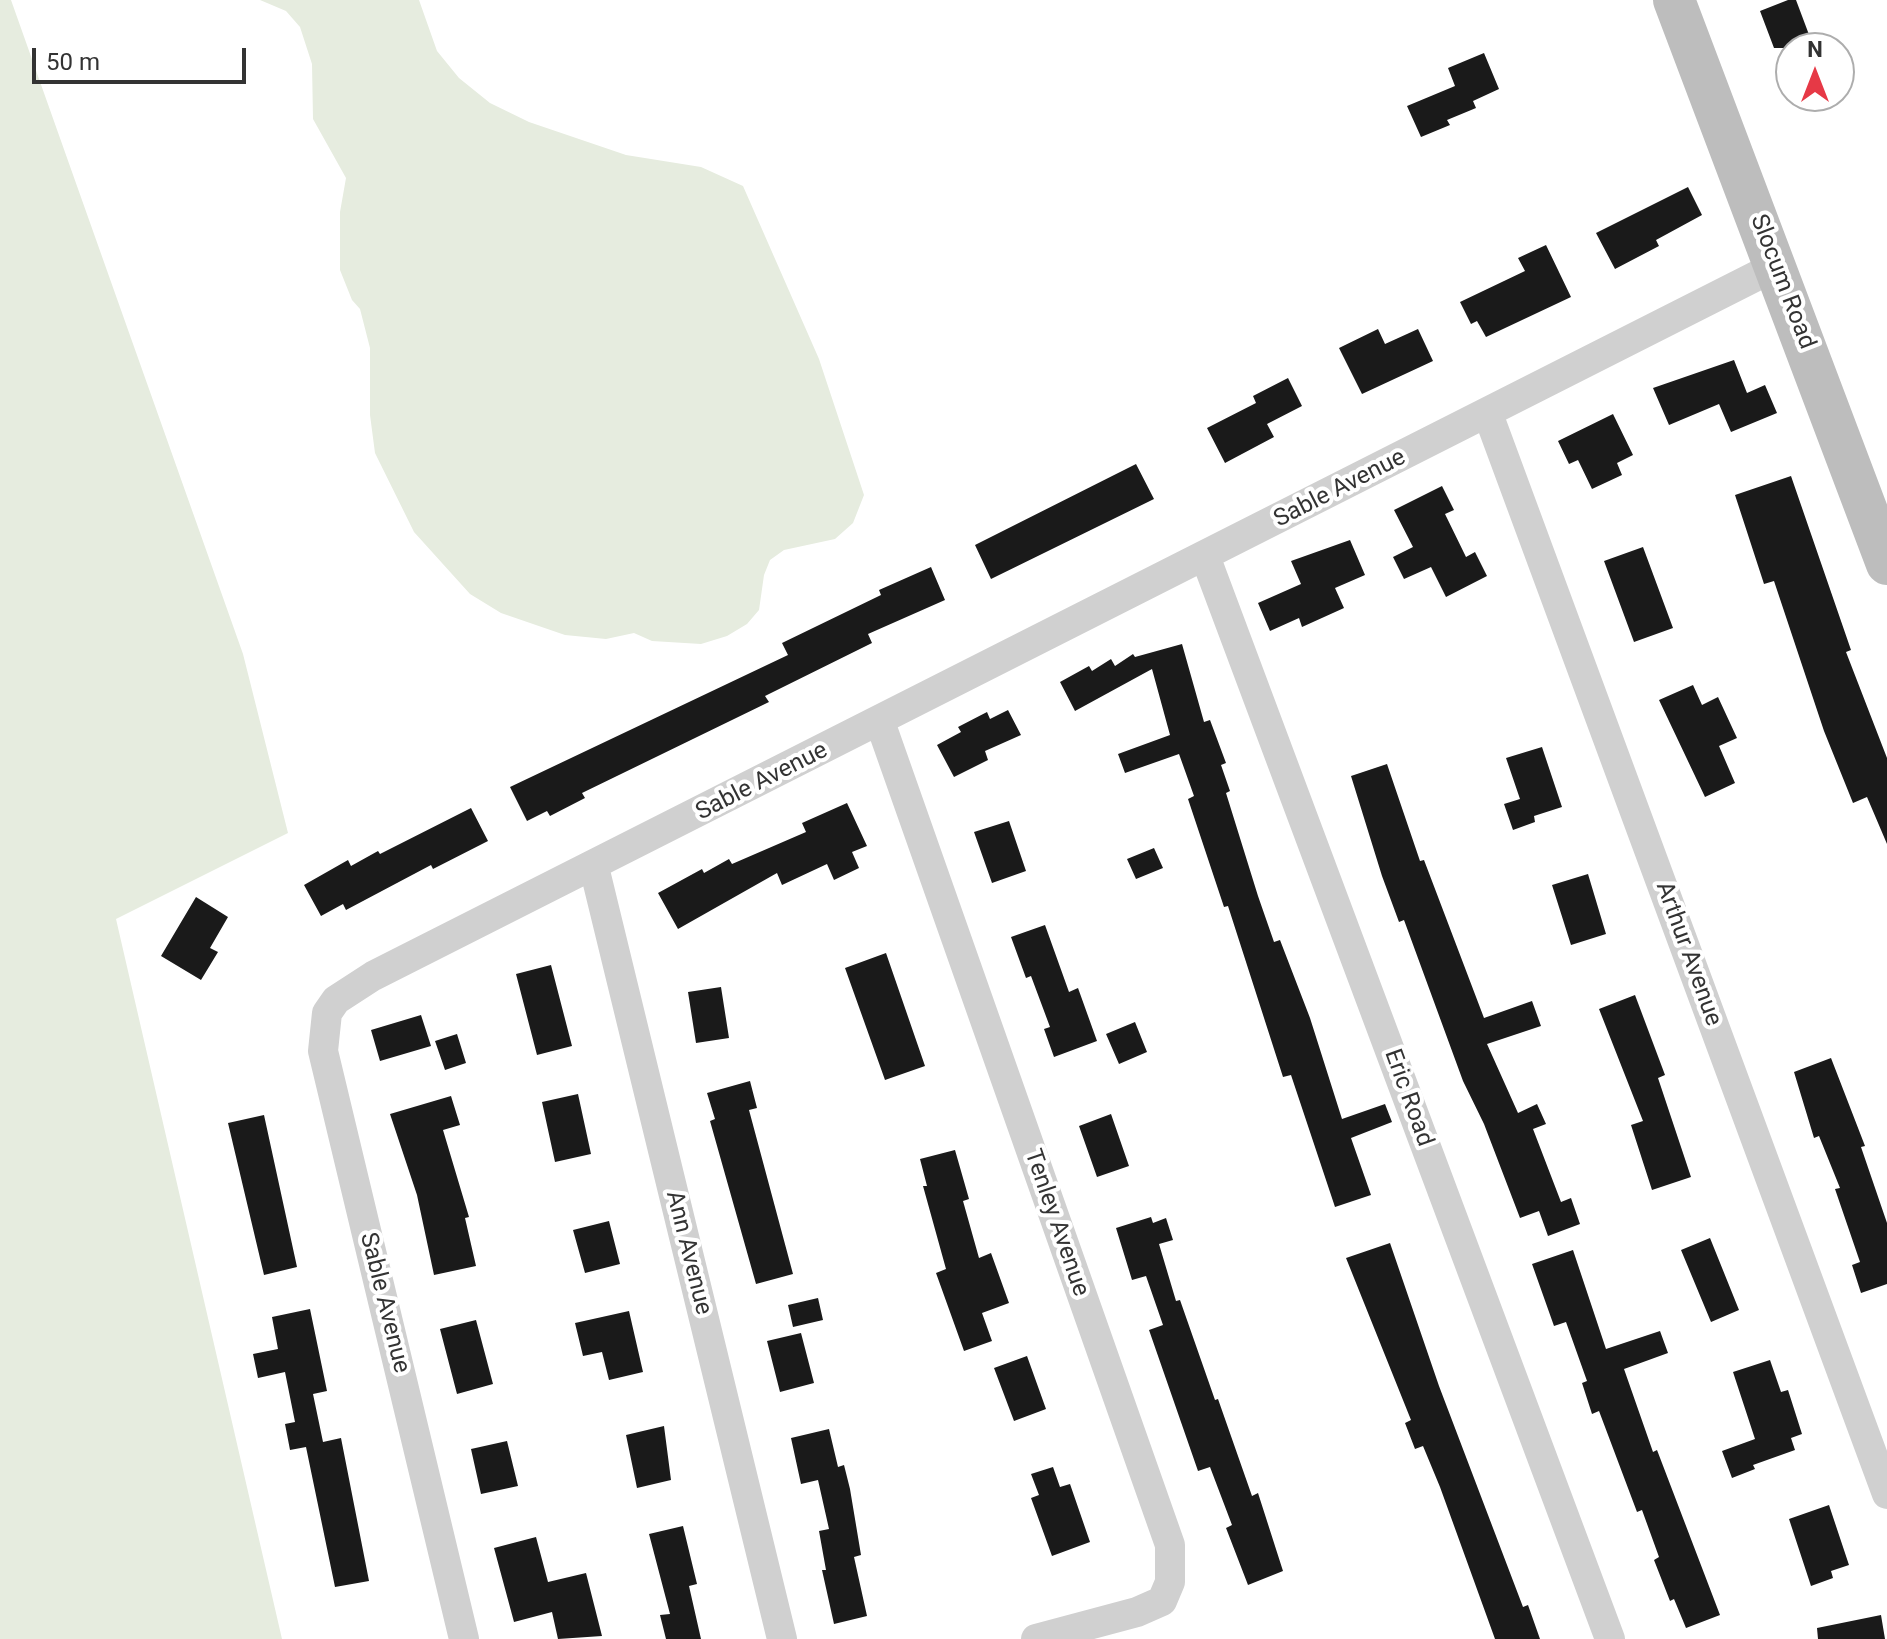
<!DOCTYPE html>
<html>
<head>
<meta charset="utf-8">
<style>
	body { margin:0 }
	#map { position:relative; width:1887px; height:1639px; overflow:hidden; background:#fff; font-family:Roboto,sans-serif }
	canvas { display:block }
	.north { position:absolute; left:1775px; top:32px; width:80px; height:80px; box-sizing:border-box; background:#fff; border:2px solid #adadad; border-radius:50%; rotate:0deg; font-size:22px; font-weight:700; line-height:32px; text-align:center; color:#333 }
	.north::after { content:''; display:block; margin:auto; width:28px; height:36px; background:#e63946; clip-path:polygon(50% 0,100% 100%,50% 72%,0 100%) }
	.scale { position:absolute; left:32px; top:48px; width:214px; height:36px; box-sizing:border-box; border:4px solid #333; border-top:0; padding-left:10px; font-size:24px; line-height:28px; white-space:nowrap; color:#333; -webkit-text-stroke:6px #fff; paint-order:stroke }
</style>
</head>
<body>
<div id="map">
<canvas width="1887" height="1639"></canvas>
<div class="north">N</div>
<div class="scale">50 m</div>
</div>
<script>
const context = document.querySelector('canvas').getContext('2d');
context.lineJoin = 'round';
function fill(path, color) {
  context.fillStyle = color;
  context.fill(path, 'evenodd');
}
function poly(rows) {
  const path = new Path2D();
  for (const r of rows) {
    path.moveTo(r[0], r[1]);
    for (let i = 2; i < r.length; i += 2) path.lineTo(r[i], r[i + 1]);
  }
  return path;
}
function strokePath(path, color, width, dash) {
  context.strokeStyle = color;
  context.lineWidth = width;
  context.lineCap = dash ? 'butt' : 'round';
  context.setLineDash(dash || []);
  context.stroke(path);
}
function label(font, color, halo, rows, align = 'center') {
  context.font = font + ' Roboto,sans-serif';
  context.lineWidth = 8;
  context.setLineDash([]);
  context.textBaseline = 'middle';
  context.strokeStyle = halo;
  context.fillStyle = color;
  for (const [text, x, y, turn = 0] of rows) {
    context.save();
    context.translate(x, y);
    context.rotate((+turn || 0) * Math.PI / 180);
    context.textAlign = isNaN(turn) ? turn : align;
    if (halo) context.strokeText(text, 0, 0);
    context.fillText(text, 0, 0);
    context.restore();
  }
}
fill(poly([
	[0,0,11,0,243,654,288,833,116,919,282,1639,0,1639],
	[260,0,419,0,437,51,459,78,490,103,529,122,626,155,701,167,743,186,819,359,864,495,853,523,835,539,784,550,770,560,764,575,759,610,747,624,727,636,701,644,652,641,634,633,606,639,565,635,501,613,470,594,414,532,375,453,370,415,370,348,360,309,352,300,340,270,340,212,346,178,313,119,312,64,300,27,286,11]
]), '#e6ecdf');
fill(poly([
	[1788,0,1796,0,1814,48,1774,48,1760,11],
	[1484,53,1499,89,1473,101,1476,108,1447,120,1450,125,1421,137,1407,106,1455,86,1448,68],
	[1688,187,1702,215,1656,240,1659,246,1615,269,1596,233],
	[1546,245,1571,297,1486,337,1477,321,1471,324,1460,302,1525,271,1518,258],
	[1378,329,1385,344,1418,329,1433,361,1362,394,1339,348],
	[1734,360,1747,393,1765,385,1777,413,1731,432,1719,404,1669,425,1653,388],
	[1288,378,1302,406,1267,424,1274,437,1225,463,1207,428,1256,403,1253,396],
	[1613,414,1633,455,1617,463,1622,475,1592,489,1578,460,1569,464,1558,441],
	[1136,464,1154,499,991,579,975,545],
	[1791,476,1851,650,1846,652,1887,758,1887,844,1867,797,1853,803,1824,731,1774,581,1764,584,1735,495],
	[1442,486,1454,510,1445,514,1466,557,1475,552,1487,576,1446,597,1431,567,1404,579,1393,557,1413,547,1394,510],
	[1350,540,1365,575,1335,588,1344,608,1302,627,1299,618,1270,631,1258,603,1301,584,1291,561],
	[1643,547,1673,628,1634,642,1604,561],
	[931,567,945,600,868,634,872,643,765,696,769,702,582,793,585,798,550,816,547,811,527,821,510,787,788,655,782,643,881,595,879,590],
	[1182,644,1204,722,1210,720,1226,763,1221,765,1230,791,1226,793,1258,896,1274,942,1280,940,1310,1018,1342,1119,1385,1104,1392,1122,1351,1138,1371,1195,1335,1207,1291,1075,1283,1077,1228,906,1224,907,1188,799,1194,796,1179,754,1125,773,1118,754,1170,735,1152,669,1075,711,1060,682,1089,666,1092,671,1111,659,1115,666,1133,654,1135,657],
	[1693,685,1702,705,1718,697,1737,738,1719,746,1735,783,1705,797,1659,700],
	[1008,710,1021,735,985,751,988,760,954,777,937,745,961,732,958,727,987,712,990,719],
	[1542,747,1562,807,1534,816,1535,822,1513,830,1504,804,1520,799,1506,758],
	[1387,764,1420,861,1424,860,1484,1018,1532,1001,1541,1026,1487,1044,1518,1113,1537,1104,1546,1124,1533,1129,1561,1202,1571,1198,1580,1224,1548,1236,1539,1211,1520,1218,1484,1124,1463,1081,1404,920,1399,922,1382,876,1351,776],
	[847,803,867,846,852,852,859,868,834,880,827,864,782,885,777,873,678,929,658,893,702,869,704,873,729,859,732,864,806,832,802,823],
	[471,808,488,841,433,869,431,865,346,910,343,904,321,916,304,885,348,860,351,866,378,851,380,854],
	[1009,821,1026,871,992,883,974,832],
	[1154,848,1163,868,1136,879,1127,859],
	[1588,874,1606,934,1571,945,1552,885],
	[196,897,228,917,210,948,218,952,201,980,161,956],
	[1045,925,1069,992,1078,988,1097,1041,1054,1057,1044,1029,1050,1027,1031,976,1026,978,1011,937],
	[886,953,925,1066,885,1080,845,968],
	[551,965,572,1046,537,1055,516,974],
	[721,987,729,1038,696,1043,688,992],
	[1635,995,1665,1075,1658,1078,1691,1177,1652,1190,1631,1125,1643,1121,1599,1009],
	[421,1015,431,1046,380,1061,371,1030],
	[1135,1022,1147,1052,1119,1064,1106,1034],
	[457,1034,466,1063,445,1070,435,1041],
	[1831,1058,1865,1146,1861,1147,1887,1223,1887,1284,1861,1293,1852,1265,1860,1262,1835,1189,1840,1188,1819,1136,1814,1138,1794,1072],
	[750,1081,757,1108,749,1110,793,1274,756,1284,710,1121,715,1119,707,1093],
	[578,1094,591,1154,555,1162,542,1102],
	[451,1096,460,1125,443,1130,469,1217,465,1218,476,1266,434,1275,417,1195,390,1114],
	[1111,1114,1129,1166,1097,1177,1079,1126],
	[264,1115,297,1267,264,1275,228,1123],
	[955,1150,969,1199,963,1201,979,1258,991,1253,1009,1303,982,1313,992,1341,964,1351,936,1273,946,1269,923,1186,927,1186,920,1159],
	[1151,1217,1153,1223,1166,1218,1173,1240,1159,1244,1176,1301,1180,1300,1215,1400,1218,1399,1252,1496,1258,1493,1283,1571,1248,1585,1226,1528,1232,1525,1210,1467,1198,1471,1149,1330,1163,1325,1146,1276,1132,1280,1116,1228],
	[609,1221,620,1264,585,1273,573,1230],
	[1710,1238,1739,1310,1711,1322,1681,1250],
	[1390,1243,1439,1386,1523,1607,1528,1605,1540,1639,1495,1639,1440,1487,1423,1446,1415,1449,1405,1423,1411,1420,1346,1258],
	[1573,1250,1606,1349,1660,1331,1668,1353,1624,1369,1653,1452,1657,1450,1720,1615,1686,1628,1674,1599,1670,1601,1654,1560,1659,1557,1642,1510,1637,1512,1599,1411,1592,1414,1582,1383,1587,1381,1566,1322,1554,1326,1532,1264],
	[818,1298,823,1320,793,1327,788,1305],
	[310,1309,327,1391,313,1394,323,1442,341,1438,369,1581,335,1587,306,1447,290,1450,285,1424,295,1422,285,1372,258,1378,253,1354,278,1349,272,1317],
	[629,1311,643,1372,609,1380,602,1352,583,1356,575,1323],
	[476,1320,493,1384,457,1394,440,1329],
	[801,1333,814,1383,780,1392,767,1341],
	[1027,1356,1046,1409,1014,1421,994,1368],
	[1770,1360,1781,1392,1788,1390,1802,1434,1791,1438,1795,1450,1753,1465,1755,1469,1732,1478,1722,1451,1755,1439,1733,1372],
	[664,1426,671,1480,637,1488,626,1435],
	[829,1429,838,1467,844,1465,850,1489,861,1555,854,1557,867,1616,834,1624,822,1570,826,1570,819,1531,829,1529,818,1480,801,1484,791,1438],
	[507,1441,518,1486,481,1494,471,1449],
	[1053,1467,1060,1487,1070,1484,1090,1542,1052,1556,1031,1498,1039,1495,1031,1474],
	[1829,1505,1849,1565,1831,1571,1833,1578,1811,1586,1789,1519],
	[683,1526,697,1584,689,1586,701,1639,666,1639,660,1615,670,1614,649,1534],
	[536,1537,548,1582,586,1573,602,1636,558,1639,552,1612,514,1622,494,1548],
	[1881,1615,1885,1639,1818,1639,1817,1628]
]), '#1a1a1a');
strokePath(poly([
	[1488,414,1887,1494],
	[1205,556,1610,1639],
	[880,722,1170,1545,1170,1582,1162,1601,1137,1612,1036,1639],
	[594,867,782,1639],
	[464,1639,323,1051,327,1013,336,1000,373,976,1776,266]
]), '#d0d0d0', 30);
strokePath(poly([
	[1674,0,1887,564]
]), '#bdbdbd', 42);
label('24px', '#333', '#fff', [
	["Slocum Road",1782,282,69],
	["Sable Avenue",1340,489,-27],
	["Sable Avenue",762,782,-27],
	["Arthur Avenue",1688,954,70],
	["Eric Road",1408,1098,70],
	["Tenley Avenue",1056,1223,71],
	["Ann Avenue",688,1253,76],
	["Sable Avenue",384,1303,76]
]);
</script>
</body>
</html>
